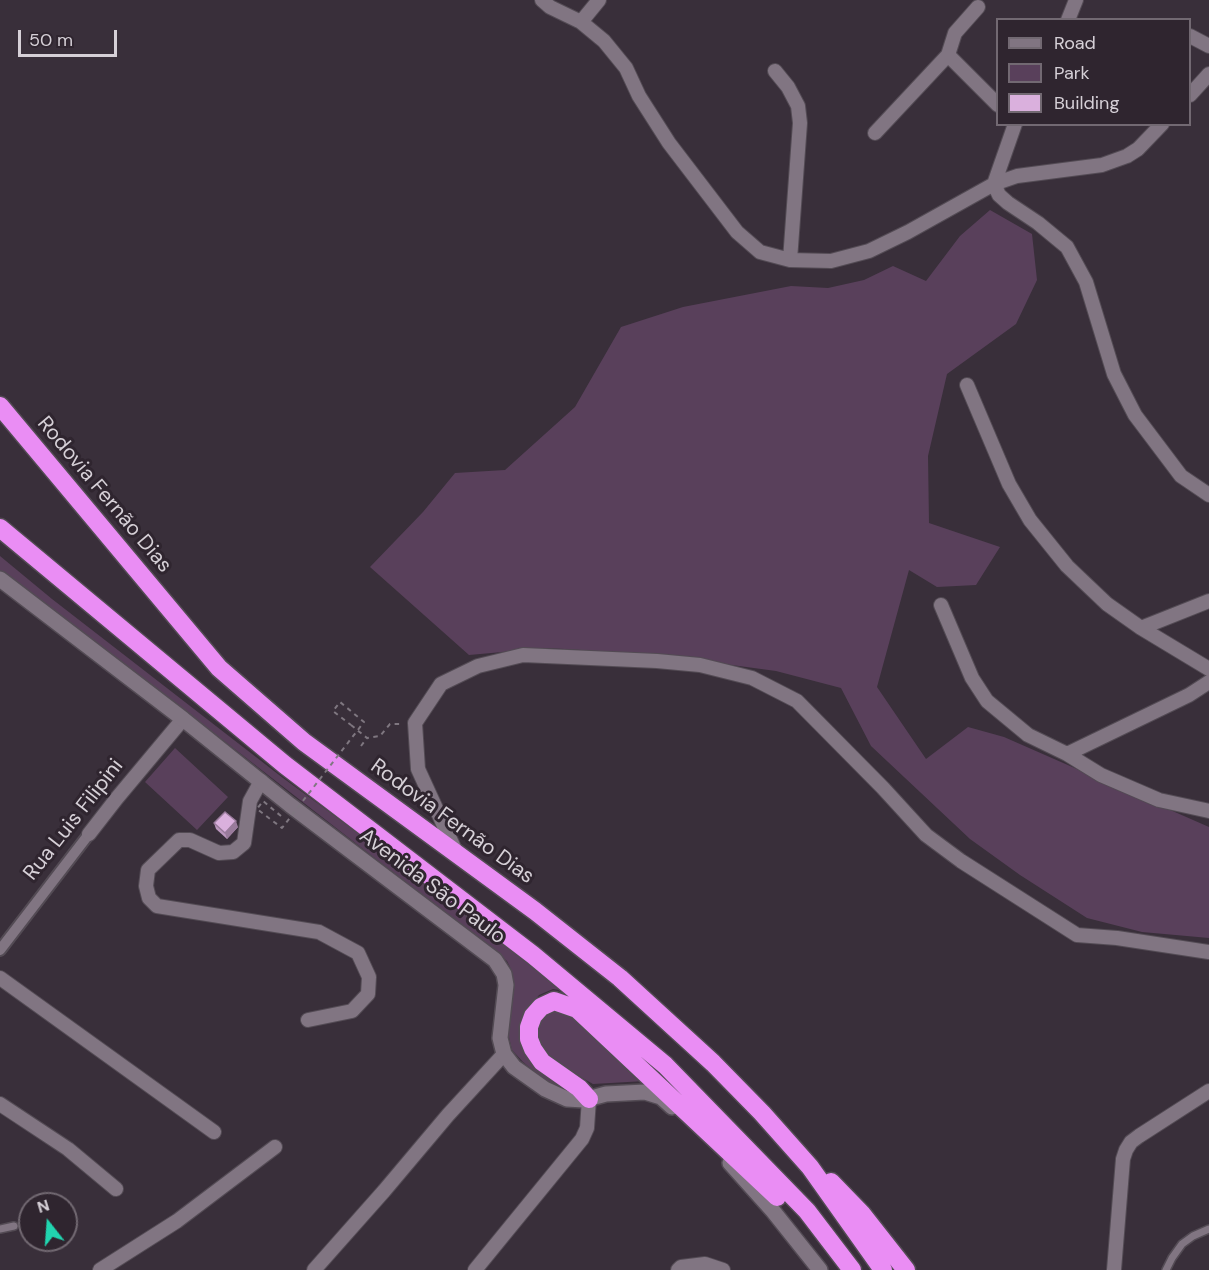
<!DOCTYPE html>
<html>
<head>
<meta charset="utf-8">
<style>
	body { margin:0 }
	#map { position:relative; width:1209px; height:1270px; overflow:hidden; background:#392f3a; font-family:"DM Sans",sans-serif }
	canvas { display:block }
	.legend { position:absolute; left:996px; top:18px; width:195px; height:108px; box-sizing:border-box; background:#2f252f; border:2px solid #726972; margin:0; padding:8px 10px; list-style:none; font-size:18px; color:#d6d0d7 }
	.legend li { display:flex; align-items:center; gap:12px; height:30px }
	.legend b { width:30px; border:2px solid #726972 }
	.north { position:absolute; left:18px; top:1192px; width:60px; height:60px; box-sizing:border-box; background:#2f252f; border:2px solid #726972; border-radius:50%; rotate:343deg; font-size:16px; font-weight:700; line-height:24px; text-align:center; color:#d6d0d7 }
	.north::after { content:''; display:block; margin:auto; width:21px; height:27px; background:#21d5b0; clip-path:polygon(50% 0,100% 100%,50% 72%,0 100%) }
	.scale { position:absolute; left:18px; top:30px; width:99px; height:27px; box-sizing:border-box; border:3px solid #d6d0d7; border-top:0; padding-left:8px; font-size:18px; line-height:21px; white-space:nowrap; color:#d6d0d7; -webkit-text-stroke:4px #2f252f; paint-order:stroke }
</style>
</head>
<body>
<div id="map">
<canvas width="1209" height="1270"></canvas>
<ul class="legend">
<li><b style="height:8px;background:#817582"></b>Road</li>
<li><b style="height:16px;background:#59405b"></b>Park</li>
<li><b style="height:16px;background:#dab0dd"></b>Building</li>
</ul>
<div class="north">N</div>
<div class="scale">50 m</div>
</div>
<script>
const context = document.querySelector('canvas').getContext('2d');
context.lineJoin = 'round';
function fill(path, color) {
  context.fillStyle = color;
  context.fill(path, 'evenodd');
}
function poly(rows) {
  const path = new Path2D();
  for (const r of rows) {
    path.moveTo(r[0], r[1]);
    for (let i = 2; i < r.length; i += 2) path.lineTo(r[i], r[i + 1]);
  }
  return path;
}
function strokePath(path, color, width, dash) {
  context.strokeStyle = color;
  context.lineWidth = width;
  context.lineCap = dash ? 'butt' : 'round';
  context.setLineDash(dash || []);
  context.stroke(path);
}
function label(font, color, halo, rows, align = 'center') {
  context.font = font + ' "DM Sans",sans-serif';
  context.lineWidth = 6;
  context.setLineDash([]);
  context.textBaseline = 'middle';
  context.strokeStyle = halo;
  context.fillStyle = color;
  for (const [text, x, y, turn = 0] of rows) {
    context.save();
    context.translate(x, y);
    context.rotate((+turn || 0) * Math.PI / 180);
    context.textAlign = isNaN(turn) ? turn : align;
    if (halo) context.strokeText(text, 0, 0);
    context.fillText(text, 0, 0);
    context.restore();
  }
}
fill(poly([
	[990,210,1032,234,1037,280,1016,324,947,374,928,456,929,523,1000,547,976,585,937,587,909,570,877,687,926,759,968,727,1004,737,1209,827,1209,938,1142,932,1087,918,1020,875,970,839,871,746,841,688,776,671,650,654,547,648,469,655,370,567,423,512,455,473,505,470,575,407,621,327,683,307,791,286,828,288,864,280,893,266,926,281,960,236],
	[0,556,52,599,283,778,391,857,546,977,560,990,553,989,539,995,526,1012,521,1031,565,1088,552,1086,523,1062,512,1050,508,1033,514,985,510,967,507,961,241,754,0,571],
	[175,748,228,797,197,830,145,782],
	[563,1007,645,1081,593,1084,554,1062,538,1046,538,1029,542,1018,547,1012]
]), '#59405b');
const service = poly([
	[0,1229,14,1226],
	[1166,1270,1172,1258,1182,1244,1193,1236,1209,1229]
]);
const pedestrian = poly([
	[0,950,89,834]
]);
const minor = poly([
	[542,0,550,7,581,22,604,41,626,68,639,96,669,143,737,232,760,252,790,260,831,261,869,251,908,232,994,184,1017,176,1102,165,1127,156,1138,149,1162,124],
	[1068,20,1076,0],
	[581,22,599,0],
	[1190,36,1209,46],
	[948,55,955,33,978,7],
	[775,71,788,87,798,106,800,123,790,260],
	[1190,95,1209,74],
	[875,133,948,55,998,105],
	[994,184,999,195,1008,203,1038,223,1067,247,1086,282,1114,374,1135,415,1181,476,1209,495],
	[994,184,1015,124],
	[967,385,1009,484,1030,520,1067,566,1107,604,1141,628,1209,669],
	[941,605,972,678,987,701,1028,735,1067,754,1101,775,1159,800,1209,811],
	[1141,628,1209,601],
	[1067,754,1189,695,1209,682],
	[261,781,250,801,244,843,233,852,219,853,190,840,179,840,148,870,146,886,149,898,157,906,319,932,358,953,369,977,368,994,352,1011,308,1020],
	[89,834,117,798,183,719],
	[456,852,418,769,415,723,441,684,478,666,523,655,657,661,700,665,752,678,797,701,883,788,926,835,961,861,1077,935,1117,938,1209,952],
	[0,978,214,1132],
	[0,1104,68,1149,116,1189],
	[100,1270,177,1221,275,1147],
	[314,1270,384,1191,448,1115,504,1054],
	[475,1270,582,1139,587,1128,589,1099],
	[678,1270,681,1267,705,1264,723,1270],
	[1114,1270,1123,1159,1126,1150,1131,1142,1139,1136,1209,1091]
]);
const tertiary = poly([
	[0,579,183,719,290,805,495,960,504,974,506,985,500,1038,504,1054,514,1067,545,1089,567,1099,584,1100,606,1094,645,1092,661,1097,672,1107],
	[730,1163,773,1211,820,1270]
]);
const motorway = poly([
	[0,406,219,668,304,742,535,911,620,978,713,1063,762,1113,810,1167,883,1270],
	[0,528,285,765,533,955,665,1065,807,1211,852,1270],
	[589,1099,579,1088,542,1062,533,1049,529,1039,529,1027,533,1016,541,1007,554,1001,577,1009,777,1197],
	[831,1182,862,1214,906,1270]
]);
strokePath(service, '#534b54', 10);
strokePath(pedestrian, '#534b54', 14);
strokePath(minor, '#534b54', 16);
strokePath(tertiary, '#534b54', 18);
strokePath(motorway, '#534b54', 21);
strokePath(poly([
	[351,725,367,738,380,736,390,724,401,724],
	[361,746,367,738]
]), '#7f7780', 2, [4.5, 4.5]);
strokePath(service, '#817582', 7);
strokePath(pedestrian, '#817582', 10);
strokePath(minor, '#817582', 14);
strokePath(tertiary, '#817582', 15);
strokePath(motorway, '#ea8df4', 18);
strokePath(poly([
	[281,816,263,801,257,809,282,828,364,722,340,702,333,711,351,725]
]), '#7f7780', 2, [4.5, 4.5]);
fill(poly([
	[214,823,238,827,227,839,216,829]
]), '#bb97be');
fill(poly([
	[236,821,238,827,227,839,225,833]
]), '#997b9b');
const building = poly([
	[225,812,236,821,225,833,214,823,225,812]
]);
fill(building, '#dab0dd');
strokePath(building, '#997b9b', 1.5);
label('21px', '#d6d0d7', '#2f252f', [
	["Rodovia Fernão Dias",104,495,50],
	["Rua Luis Filipini",74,820,-52],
	["Rodovia Fernão Dias",452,822,36],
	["Avenida São Paulo",432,887,37]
]);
</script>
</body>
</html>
